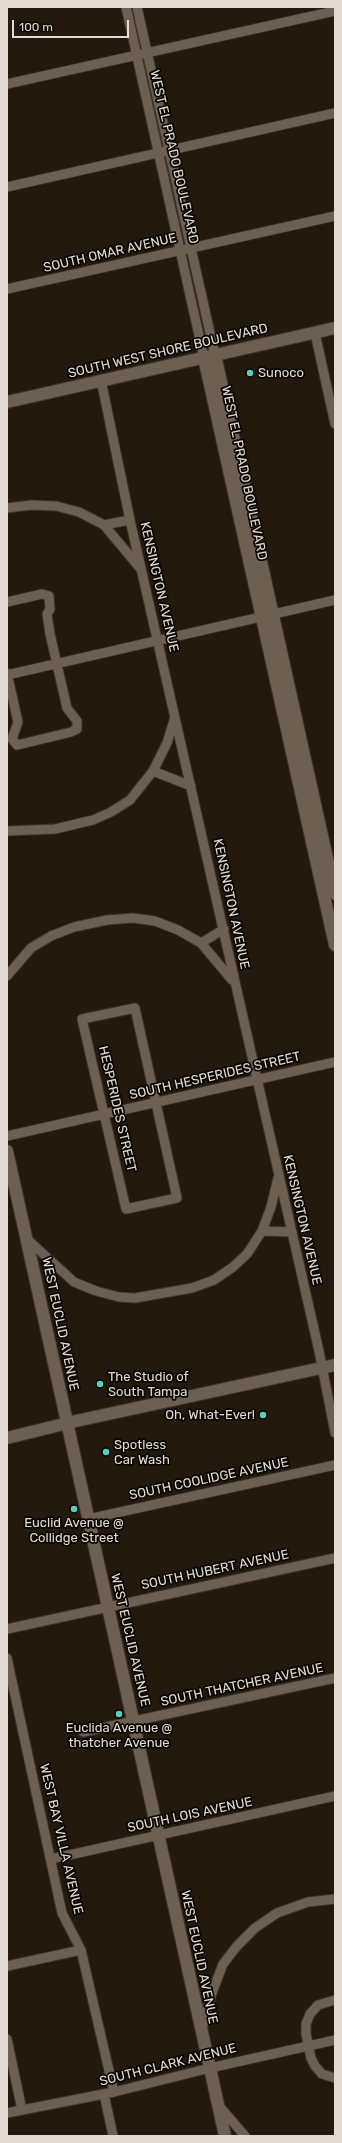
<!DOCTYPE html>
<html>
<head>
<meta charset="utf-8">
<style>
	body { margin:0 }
	#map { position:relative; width:342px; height:2143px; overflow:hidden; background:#24190d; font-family:Rubik,sans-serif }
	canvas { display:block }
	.frame { position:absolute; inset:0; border:8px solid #e3dbd3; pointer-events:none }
	.scale { position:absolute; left:12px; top:20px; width:117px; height:18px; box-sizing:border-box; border:2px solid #e3dbd3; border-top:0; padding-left:5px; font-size:12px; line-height:14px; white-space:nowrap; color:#e3dbd3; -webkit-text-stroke:3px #0a0603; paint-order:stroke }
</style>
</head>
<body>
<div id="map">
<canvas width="342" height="2143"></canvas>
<div class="frame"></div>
<div class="scale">100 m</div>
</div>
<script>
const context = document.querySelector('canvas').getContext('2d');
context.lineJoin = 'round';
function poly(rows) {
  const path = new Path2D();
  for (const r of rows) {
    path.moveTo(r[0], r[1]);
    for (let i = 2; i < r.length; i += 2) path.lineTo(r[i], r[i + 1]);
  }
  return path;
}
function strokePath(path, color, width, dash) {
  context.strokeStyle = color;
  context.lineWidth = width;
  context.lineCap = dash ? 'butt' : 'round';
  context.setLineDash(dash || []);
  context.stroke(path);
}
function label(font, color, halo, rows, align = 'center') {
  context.font = font + ' Rubik,sans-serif';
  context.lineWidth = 3.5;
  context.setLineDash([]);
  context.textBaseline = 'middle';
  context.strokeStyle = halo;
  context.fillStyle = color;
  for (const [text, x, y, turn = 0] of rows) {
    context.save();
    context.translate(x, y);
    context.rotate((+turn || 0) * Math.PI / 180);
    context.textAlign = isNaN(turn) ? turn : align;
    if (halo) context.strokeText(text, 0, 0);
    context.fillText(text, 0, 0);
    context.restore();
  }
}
const street = poly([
	[126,7,204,358],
	[137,7,215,355],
	[7,84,335,11],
	[7,187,335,113],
	[7,289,335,216],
	[315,333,335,424],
	[101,380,130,520,319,1351,335,1433],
	[7,508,31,505,56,506,79,512,104,525,140,568],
	[104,525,130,520],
	[7,602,42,594,49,596,50,609,47,614,50,634,67,708,77,721,77,729,71,732,17,745,12,739,18,722,7,673],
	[7,675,335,600],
	[153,771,191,786],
	[7,831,55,829,93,820,111,812,130,800,153,771,167,743,175,717],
	[201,943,224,929],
	[7,976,31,948,51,936,74,927,107,920,133,918,155,921,178,930,201,943,232,980],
	[135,1008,177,1198,126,1209,82,1019,135,1008],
	[7,1136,335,1062],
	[262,1231,292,1232],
	[27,1239,74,1282,96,1291,119,1297,135,1298,192,1288,214,1280,233,1267,247,1254,262,1231,271,1207,278,1178],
	[88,1519,335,1465],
	[7,1629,335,1558],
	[7,1658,62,1913,81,1950,114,2092],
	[83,1732,335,1678],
	[51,1859,335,1796],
	[7,1966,81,1950],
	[335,2000,318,2005,310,2014,306,2024,306,2034,311,2058,315,2066,322,2074,335,2078],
	[202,2029,212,1993,223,1964,237,1946,255,1928,277,1913,308,1902,335,1899],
	[7,2039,22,2110],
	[104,2094,113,2136],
	[220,2107,245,2136],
	[7,2113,114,2092,210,2068,335,2040]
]);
const secondary = poly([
	[215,355,335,894],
	[204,358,335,945],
	[7,402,335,328],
	[7,1151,225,2136],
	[7,1438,76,1421,335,1365]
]);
strokePath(street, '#3c342e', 11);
strokePath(secondary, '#3c342e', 14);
strokePath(street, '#6d5f51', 9);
strokePath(secondary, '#6d5f51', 12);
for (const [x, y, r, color] of [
	[250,373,4,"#55cec6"],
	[100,1384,4,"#55cec6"],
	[263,1415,4,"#55cec6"],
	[106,1452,4,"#55cec6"],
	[74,1509,4,"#55cec6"],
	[119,1714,4,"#55cec6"]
]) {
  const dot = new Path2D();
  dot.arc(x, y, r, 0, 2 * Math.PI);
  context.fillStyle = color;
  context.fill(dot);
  strokePath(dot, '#0a0603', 1.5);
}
label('13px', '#e3dbd3', '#0a0603', [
	["WEST EL PRADO BOULEVARD",174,157,77],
	["SOUTH OMAR AVENUE",110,253,-13],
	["SOUTH WEST SHORE BOULEVARD",168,351,-13],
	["WEST EL PRADO BOULEVARD",244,473,78],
	["KENSINGTON AVENUE",159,587,77],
	["KENSINGTON AVENUE",231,904,78],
	["SOUTH HESPERIDES STREET",215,1076,-13],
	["HESPERIDES STREET",117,1109,77],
	["KENSINGTON AVENUE",302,1220,77],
	["WEST EUCLID AVENUE",60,1324,78],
	["SOUTH COOLIDGE AVENUE",209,1479,-12],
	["SOUTH HUBERT AVENUE",215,1570,-12],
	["WEST EUCLID AVENUE",130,1640,77],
	["SOUTH THATCHER AVENUE",242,1685,-12],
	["SOUTH LOIS AVENUE",190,1815,-12],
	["WEST BAY VILLA AVENUE",61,1839,77],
	["WEST EUCLID AVENUE",199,1957,78],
	["SOUTH CLARK AVENUE",168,2065,-14]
]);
label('13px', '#e3dbd3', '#0a0603', [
	["Sunoco",258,373],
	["The Studio of",108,1377],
	["South Tampa",108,1392],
	["Oh, What-Ever!",255,1415,"right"],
	["Spotless",114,1445],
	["Car Wash",114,1460],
	["Euclid Avenue @",74,1523,"center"],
	["Collidge Street",74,1538,"center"],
	["Euclida Avenue @",119,1728,"center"],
	["thatcher Avenue",119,1743,"center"]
], 'left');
</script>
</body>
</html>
